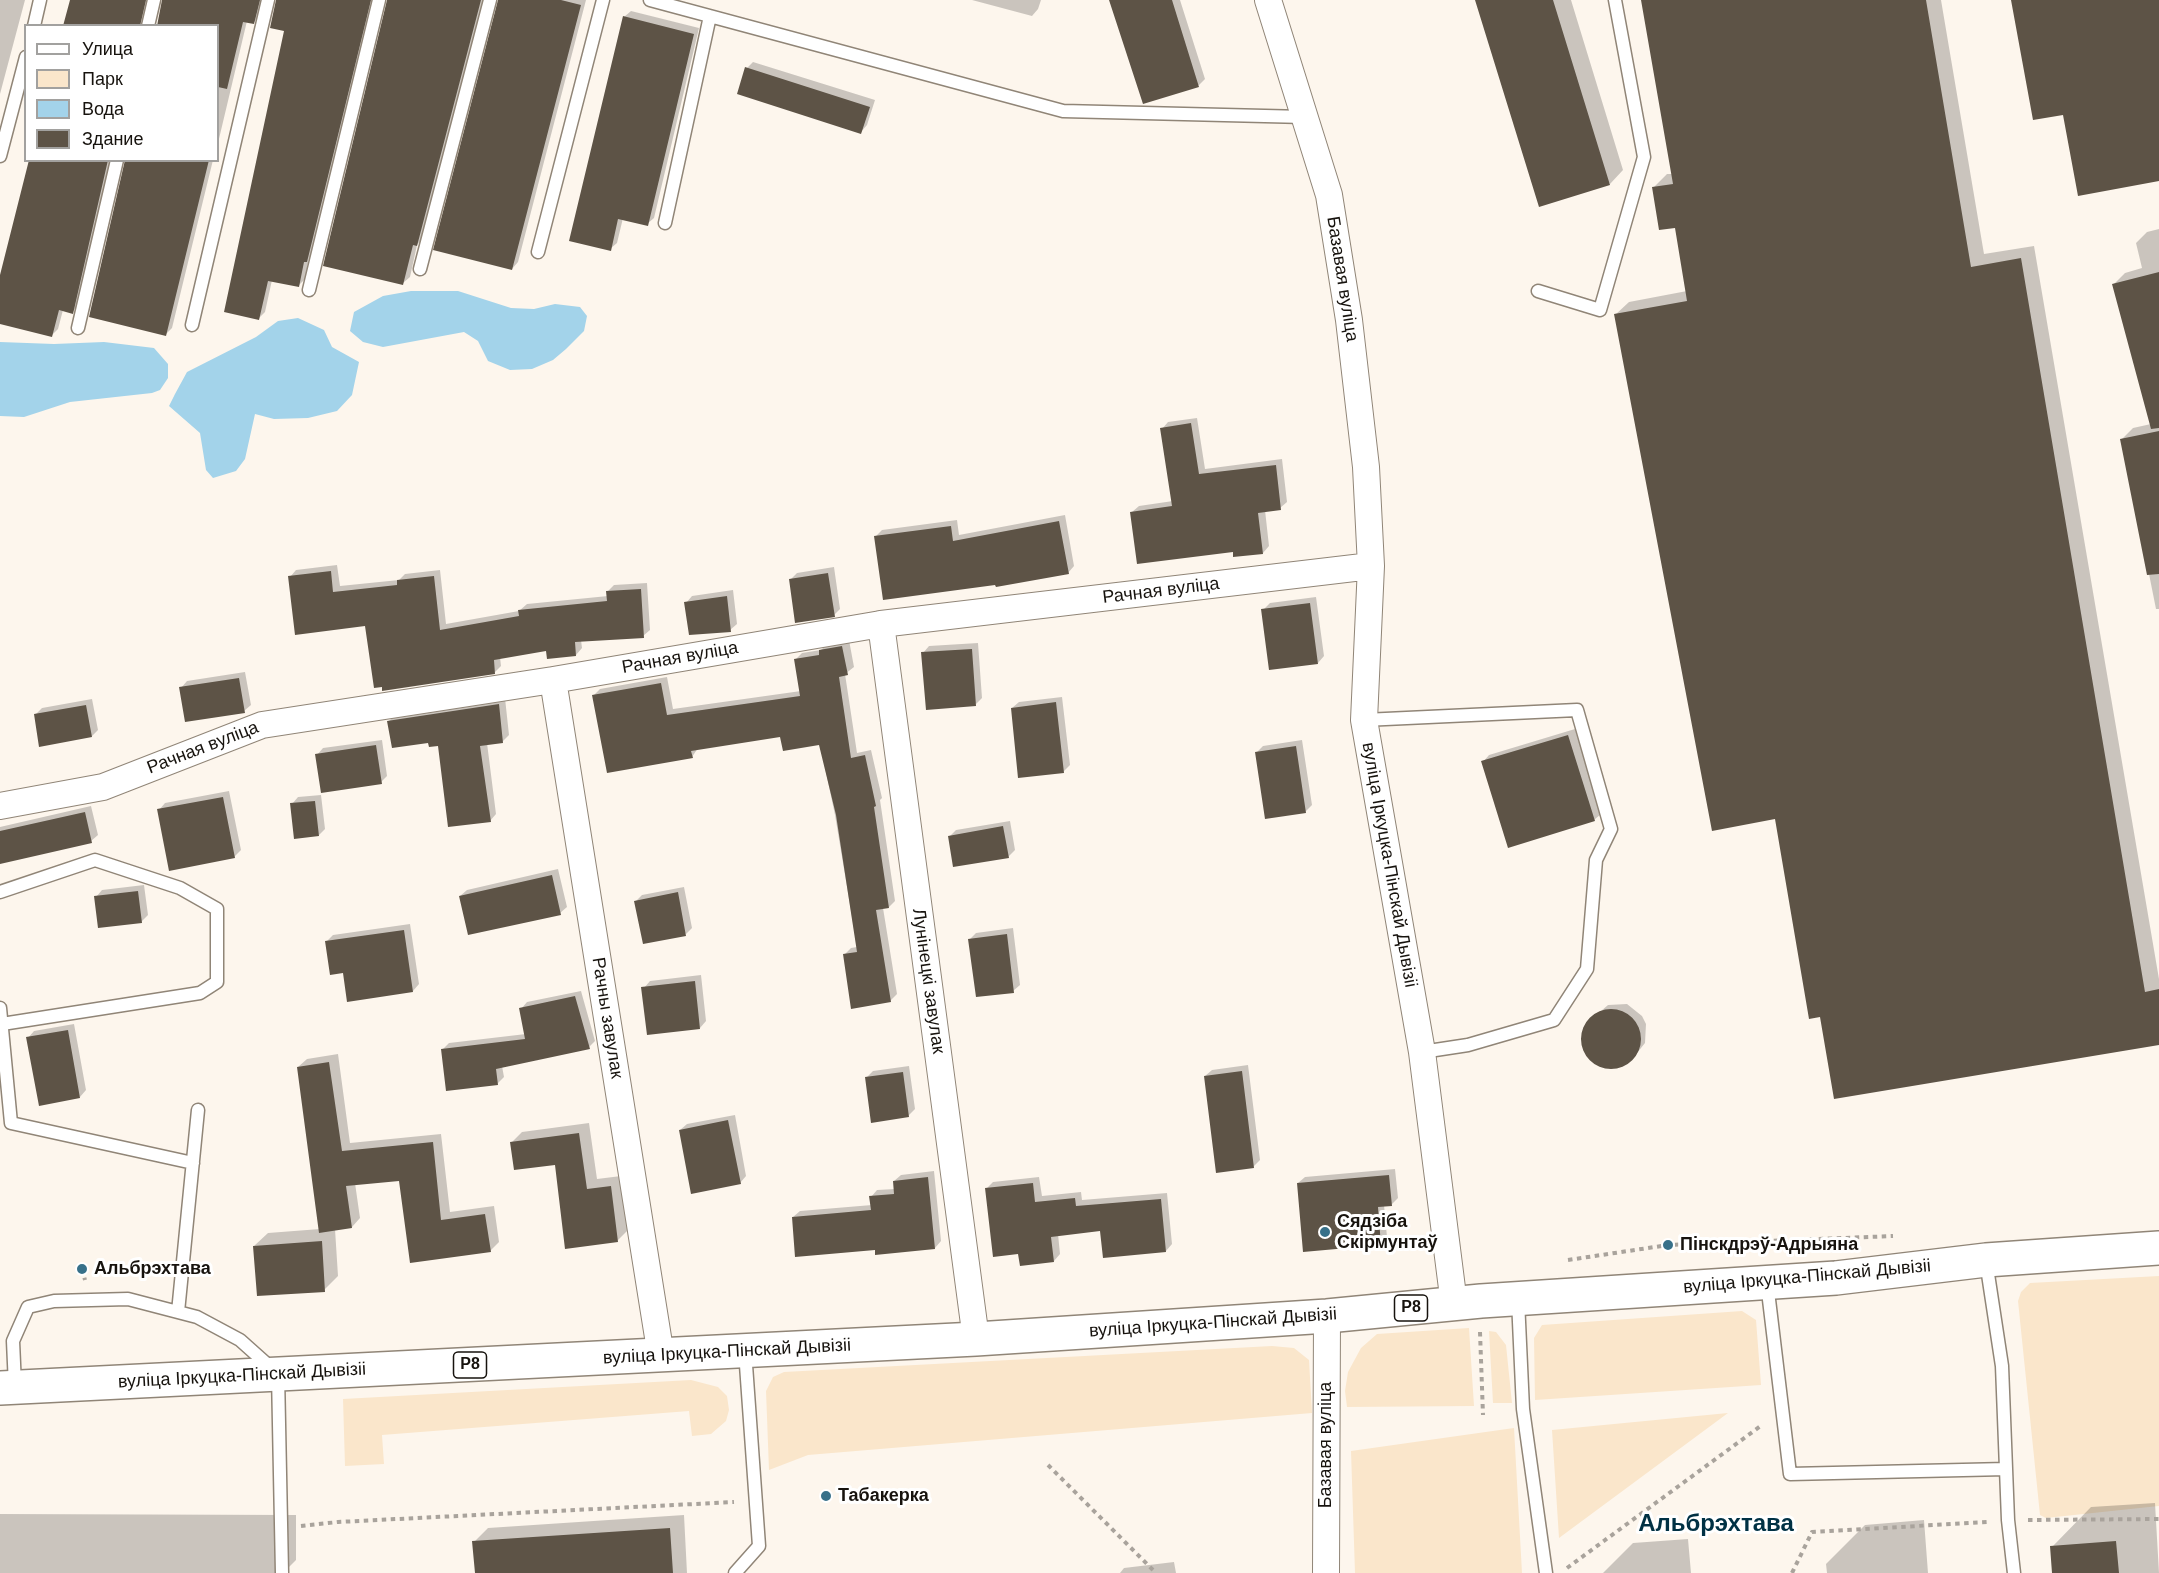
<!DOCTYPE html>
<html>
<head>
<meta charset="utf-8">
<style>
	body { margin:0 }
	#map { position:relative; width:2159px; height:1573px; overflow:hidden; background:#fdf6ed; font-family:Arial,sans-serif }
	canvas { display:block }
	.legend { position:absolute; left:24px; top:24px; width:195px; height:138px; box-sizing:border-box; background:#fff; border:2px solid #a2a19f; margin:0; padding:8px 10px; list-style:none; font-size:18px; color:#17130e }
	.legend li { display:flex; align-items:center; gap:12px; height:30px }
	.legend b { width:30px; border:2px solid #a2a19f }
</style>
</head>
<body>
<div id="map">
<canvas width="2159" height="1573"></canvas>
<ul class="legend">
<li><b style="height:8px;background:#fff"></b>Улица</li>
<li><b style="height:16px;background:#fae6cb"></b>Парк</li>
<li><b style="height:16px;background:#a3d3ea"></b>Вода</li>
<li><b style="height:16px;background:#5d5346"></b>Здание</li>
</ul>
</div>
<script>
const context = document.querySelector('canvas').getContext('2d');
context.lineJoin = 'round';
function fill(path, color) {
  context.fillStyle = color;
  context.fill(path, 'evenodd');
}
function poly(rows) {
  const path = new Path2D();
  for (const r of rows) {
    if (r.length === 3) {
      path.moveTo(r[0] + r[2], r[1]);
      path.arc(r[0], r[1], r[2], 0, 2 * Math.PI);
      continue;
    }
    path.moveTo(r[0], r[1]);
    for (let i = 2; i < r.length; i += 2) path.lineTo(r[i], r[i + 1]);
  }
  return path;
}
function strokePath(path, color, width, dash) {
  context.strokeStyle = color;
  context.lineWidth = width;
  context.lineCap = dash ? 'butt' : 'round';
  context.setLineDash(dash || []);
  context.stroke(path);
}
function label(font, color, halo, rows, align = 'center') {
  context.font = font + ' Arial,sans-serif';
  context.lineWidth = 6;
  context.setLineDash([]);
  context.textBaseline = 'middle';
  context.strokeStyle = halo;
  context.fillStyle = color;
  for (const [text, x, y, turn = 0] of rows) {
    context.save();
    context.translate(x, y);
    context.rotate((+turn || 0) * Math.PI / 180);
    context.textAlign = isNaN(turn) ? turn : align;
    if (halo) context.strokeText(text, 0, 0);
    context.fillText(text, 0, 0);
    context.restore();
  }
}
fill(poly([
	[2159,1276,2159,1506,2046,1518,2040,1515,2018,1301,2021,1292,2030,1283],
	[1742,1311,1756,1320,1761,1385,1535,1400,1534,1338,1542,1325],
	[1469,1328,1474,1406,1347,1407,1345,1391,1348,1372,1361,1348,1377,1334],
	[1489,1331,1496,1332,1506,1345,1512,1403,1493,1403],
	[1272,1346,1294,1348,1309,1360,1312,1413,808,1455,769,1470,766,1391,773,1377,784,1372],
	[691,1380,718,1387,727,1396,729,1410,726,1421,711,1434,692,1436,689,1411,382,1435,384,1464,345,1466,343,1399],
	[1728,1413,1559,1538,1552,1430],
	[1514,1428,1522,1573,1355,1573,1351,1451]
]), '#fae6cb');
fill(poly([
	[411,291,458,291,511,308,534,309,555,304,580,307,587,316,584,331,566,349,553,360,532,369,510,370,488,361,478,341,464,332,383,347,363,342,350,331,354,312,383,296],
	[298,318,324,330,332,347,359,362,352,395,337,411,308,418,274,419,255,414,245,459,236,471,213,478,206,470,200,433,169,406,175,394,187,372,256,337,278,321],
	[0,342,54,344,104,342,154,348,168,364,168,378,160,390,152,393,70,402,24,417,0,416]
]), '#a3d3ea');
fill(poly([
	[0,0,25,0,0,94],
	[71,0,150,0,149,26,65,26],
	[163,0,264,0,260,16,253,23,247,21,218,143,218,26],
	[277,0,375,0,313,254,309,258,305,279,298,286,272,280,265,312,259,318,286,30],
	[388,0,485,0,423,238,417,245,410,277,403,283],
	[499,0,586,0,518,262,512,269],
	[972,0,1041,0,1038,9,1032,16],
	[1111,0,1180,0,1205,79,1199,85,1144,103],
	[1476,0,1571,0,1623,170,1610,184],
	[1643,0,1941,0,1984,254,2034,246,2159,979,2159,1043,1821,1016,1776,818,1615,315,1629,302,1687,291,1676,226,1653,188,1667,174,1672,174],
	[631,11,699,28,654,218,647,224,623,218,617,243,610,249,624,17],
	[753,62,875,100,867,125,861,132,747,68],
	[31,160,113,160,79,305,72,312,63,310,58,329,51,336,0,323,0,281],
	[126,160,213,160,172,328,166,334],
	[2159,229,2159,609,2156,609,2122,439,2133,428,2151,424,2114,284,2125,273,2142,268,2136,243,2147,232],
	[1197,418,1205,469,1282,459,1287,502,1280,508,1265,510,1269,546,1263,553,1234,550,1132,512,1139,506,1173,501,1162,429,1168,422],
	[1065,515,1074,566,1068,573,876,536,882,530,957,520,959,535],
	[337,565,340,586,399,580,405,574,440,570,446,624,519,611,527,604,608,596,608,591,614,585,647,583,650,630,643,636,581,640,582,648,576,655,547,649,500,657,501,666,495,672,367,624,290,577,296,570],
	[834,567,840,609,834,615,790,580,797,573],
	[733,590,737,624,730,630,686,603,692,596],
	[1316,597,1324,656,1318,663,1263,610,1270,603],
	[849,640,854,667,845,674,857,753,871,750,882,798,880,800,895,901,889,907,883,908,897,994,890,1001,844,955,851,948,857,947,835,815,820,744,781,735,698,748,692,757,594,695,600,689,667,677,673,709,801,691,795,660,802,653,821,650,827,644],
	[978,643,982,698,976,704,923,653,929,646],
	[245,672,251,705,244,711,181,688,187,681],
	[1062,697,1070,765,1063,772,1012,708,1019,702],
	[505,698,509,735,502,742,487,743,496,814,490,821,439,744,389,721,395,715],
	[92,699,98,730,92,736,35,715,42,708],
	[1575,729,1601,814,1594,820,1483,762,1489,755],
	[382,740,387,776,381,782,317,755,323,748],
	[1302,740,1312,805,1305,812,1257,752,1263,746],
	[229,791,241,850,234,857,159,810,165,803],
	[321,795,325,829,319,835,292,804,298,797],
	[91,806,98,835,91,841,0,862,0,827],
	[1010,821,1015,850,1008,857,950,836,956,830],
	[558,869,567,907,560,913,460,896,467,890],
	[144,885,148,915,141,922,96,897,102,890],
	[684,887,692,928,686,934,635,902,642,895],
	[410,924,419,984,413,991,344,972,326,942,333,935],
	[1013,928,1020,985,1013,991,970,939,976,933],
	[701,975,706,1021,700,1028,644,988,650,981],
	[581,991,595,1041,589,1047,502,1066,504,1077,497,1084,442,1050,449,1043,526,1034,521,1009,527,1002],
	[1627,1004,1642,1016,1646,1024,1645,1043,1633,1058,1617,1068,1598,1065,1585,1052,1583,1033,1586,1024,1608,1005],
	[74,1024,86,1090,80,1097,28,1038,34,1031],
	[338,1054,350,1143,441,1134,450,1212,494,1206,499,1242,490,1251,412,1261,400,1179,355,1183,360,1218,352,1227,335,1229,338,1276,324,1290,254,1246,268,1233,320,1229,298,1067,307,1059],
	[1248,1065,1260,1160,1253,1167,1205,1076,1212,1070],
	[909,1066,915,1109,908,1116,866,1078,873,1071],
	[735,1115,746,1176,740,1183,680,1130,687,1124],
	[589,1123,597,1179,621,1176,628,1230,617,1241,556,1163,511,1143,522,1132],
	[1395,1169,1398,1198,1391,1205,1384,1205,1387,1237,1380,1244,1298,1183,1305,1177],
	[934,1171,941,1241,935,1248,876,1248,793,1217,800,1211,872,1205,871,1197,877,1190,895,1189,894,1181,901,1175],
	[1039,1177,1042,1196,1081,1192,1082,1200,1167,1193,1172,1244,1166,1251,1102,1230,1058,1234,1060,1254,1054,1261,1019,1252,987,1188,993,1182],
	[2155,1503,2159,1573,2054,1573,2052,1547,2091,1507],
	[0,1514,296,1515,296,1560,283,1573,0,1573],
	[684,1515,687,1573,476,1573,474,1542,488,1528],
	[1924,1520,1928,1573,1827,1573,1826,1564,1865,1525],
	[1688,1539,1691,1573,1603,1573,1633,1543],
	[1174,1562,1176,1573,1120,1573,1124,1568]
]), '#0003');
fill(poly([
	[70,0,146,0,140,26,63,26],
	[162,0,260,0,254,24,243,22,227,89,218,87,218,26,157,26],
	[276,0,371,0,307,262,304,262,299,287,268,281,259,320,224,312,284,31,270,28],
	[387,0,481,0,417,246,413,245,403,285,323,266],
	[498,0,561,0,581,5,512,270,433,250],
	[1109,0,1172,0,1199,87,1143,104],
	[1475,0,1553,0,1610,185,1539,207],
	[1641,0,1926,0,1971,267,2021,258,2145,992,2159,989,2159,1045,1834,1099,1820,1017,1809,1019,1775,819,1712,831,1614,314,1687,301,1675,228,1659,230,1652,187,1673,184],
	[2011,0,2159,0,2159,181,2078,196,2063,115,2033,120],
	[623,16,694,34,648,226,618,219,611,251,569,241],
	[745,67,870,107,861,134,737,94],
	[29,160,108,160,73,314,59,310,52,337,0,324,0,275],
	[125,160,209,160,166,336,89,317],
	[2159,272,2159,428,2151,429,2112,284],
	[1191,423,1199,474,1276,465,1281,510,1258,513,1263,554,1233,557,1233,552,1137,564,1130,512,1172,506,1160,428],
	[2159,431,2159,574,2147,575,2120,439],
	[1059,521,1069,574,996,587,995,585,883,600,874,536,951,526,953,541],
	[331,571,333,592,397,585,397,580,434,576,440,630,519,616,518,610,607,601,606,591,641,589,644,638,575,642,576,656,547,659,546,651,494,660,495,674,382,691,382,687,374,688,365,626,295,635,288,576],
	[828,573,835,617,795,623,789,579],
	[727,596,731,632,689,635,684,602],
	[1310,603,1318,664,1269,670,1261,609],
	[842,646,848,675,839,677,851,758,865,755,876,806,874,807,889,908,876,910,891,1002,851,1009,843,954,857,952,836,815,819,745,783,751,780,737,691,751,693,758,607,773,592,695,661,683,667,715,800,696,794,659,819,655,819,650],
	[972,649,976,706,926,710,921,652],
	[239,678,245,713,185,722,179,687],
	[1056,702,1064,773,1018,778,1011,708],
	[499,704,503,743,480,746,491,822,448,827,438,746,429,747,428,743,392,748,387,721],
	[86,705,92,737,39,747,34,714],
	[1568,735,1595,821,1508,848,1481,761],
	[376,745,382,784,321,793,315,754],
	[1296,746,1306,813,1265,819,1255,752],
	[223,797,235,858,169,871,157,809],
	[315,801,319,836,294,839,290,803],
	[85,812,92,843,0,864,0,831],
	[1003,826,1009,858,953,867,948,836],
	[552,875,561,915,468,935,459,896],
	[138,891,142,923,98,928,94,896],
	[678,892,686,936,643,944,634,901],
	[404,930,413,992,347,1002,343,973,330,975,325,941],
	[1007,934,1014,993,976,997,968,939],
	[695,981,700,1029,647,1035,641,987],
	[575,996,590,1049,496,1069,498,1085,446,1091,441,1049,525,1039,519,1008],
	[1611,1039,30],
	[68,1030,80,1098,39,1106,26,1037],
	[329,1062,342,1151,433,1142,441,1220,485,1214,491,1252,410,1263,399,1181,346,1186,352,1228,319,1233,297,1067],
	[1242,1071,1254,1168,1216,1173,1204,1076],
	[903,1072,909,1117,871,1123,865,1077],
	[728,1120,741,1184,691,1194,679,1130],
	[579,1133,587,1189,611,1186,618,1242,565,1249,555,1165,514,1170,510,1142],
	[1389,1175,1392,1206,1378,1207,1381,1245,1303,1252,1297,1183],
	[928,1177,935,1249,875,1255,875,1250,795,1257,792,1217,871,1210,869,1196,894,1194,893,1181],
	[1033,1183,1035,1202,1075,1198,1076,1206,1161,1199,1166,1252,1103,1258,1100,1231,1051,1237,1054,1262,1020,1266,1018,1254,993,1257,985,1188],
	[322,1241,325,1292,257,1296,253,1246],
	[670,1528,673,1573,475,1573,472,1541],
	[2116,1541,2119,1573,2052,1573,2050,1546]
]), '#5d5346');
const lane = poly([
	[650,0,1063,111,1305,117],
	[34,26,40,0],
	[148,26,154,0],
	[0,156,26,57],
	[665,223,710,16],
	[538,252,603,0],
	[420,269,490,0],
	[309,290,379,0],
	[1538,291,1600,310,1644,157,1615,0],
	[192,325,268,0],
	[78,328,117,160],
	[1364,720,1577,710,1611,829,1596,860,1587,969,1554,1020,1468,1045,1422,1052],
	[0,892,95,860,180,888,217,909,217,982,200,993,2,1024],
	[0,1008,11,1123,193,1163],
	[1986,1261,2002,1366,2008,1520,2014,1573],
	[1767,1283,1790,1474,2006,1469],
	[1518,1300,1523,1409,1546,1573],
	[178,1312,198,1110],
	[15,1386,13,1341,28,1307,54,1301,128,1299,197,1317,240,1340,278,1374,282,1573],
	[735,1573,759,1546,745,1351]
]);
const street = poly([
	[1268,0,1329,195,1349,320,1366,467,1371,566,1364,720,1422,1052,1454,1304],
	[881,624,976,1339],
	[553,680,661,1356],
	[0,806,103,787,262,725,553,680,881,624,1371,566],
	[1326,1573,1327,1316]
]);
const primary = poly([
	[0,1388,976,1339,1327,1316,1481,1301,1836,1278,1986,1260,2159,1248]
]);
strokePath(lane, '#908577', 15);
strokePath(street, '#908577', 28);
strokePath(primary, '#908577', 36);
strokePath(poly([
	[1568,1260,1668,1245,1893,1236],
	[82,1269,85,1280],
	[1480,1332,1483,1415],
	[1048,1465,1156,1573],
	[2028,1520,2159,1519],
	[301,1526,338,1522,734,1502],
	[1567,1568,1762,1425],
	[1792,1573,1812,1532,1987,1522]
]), '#a9a39c', 4, [4.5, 4.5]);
strokePath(lane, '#fff', 12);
strokePath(street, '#fff', 26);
strokePath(primary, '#fff', 33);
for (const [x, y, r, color] of [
	[1325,1232,6,"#377089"],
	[1668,1245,6,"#377089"],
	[82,1269,6,"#377089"],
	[826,1496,6,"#377089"]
]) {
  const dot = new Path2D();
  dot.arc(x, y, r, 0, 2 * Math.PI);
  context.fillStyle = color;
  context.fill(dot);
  strokePath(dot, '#fff', 2);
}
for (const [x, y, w] of [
	[1411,1308,33],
	[470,1365,33]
]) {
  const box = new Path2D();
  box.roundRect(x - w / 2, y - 13, w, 26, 4.5);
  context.fillStyle = '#fff';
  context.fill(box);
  strokePath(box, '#17130e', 1.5);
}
label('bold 16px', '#17130e', null, [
	["Р8",1411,1308],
	["Р8",470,1365]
]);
label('18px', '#17130e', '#fff', [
	["Базавая вуліца",1342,279,81],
	["Рачная вуліца",1161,591,-7],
	["Рачная вуліца",680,658,-10],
	["Рачная вуліца",203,748,-21],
	["вуліца Іркуцка-Пінскай Дывізіі",1389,865,80],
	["Лунінецкі завулак",928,981,82],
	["Рачны завулак",607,1018,81],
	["вуліца Іркуцка-Пінскай Дывізіі",1807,1277,-5],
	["вуліца Іркуцка-Пінскай Дывізіі",1213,1323,-4],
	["вуліца Іркуцка-Пінскай Дывізіі",727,1352,-3],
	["вуліца Іркуцка-Пінскай Дывізіі",242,1376,-3],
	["Базавая вуліца",1326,1445,-90]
]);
label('bold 18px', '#17130e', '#fff', [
	["Сядзіба",1337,1222],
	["Скірмунтаў",1337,1243],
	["Пінскдрэў-Адрыяна",1680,1245],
	["Альбрэхтава",94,1269],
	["Табакерка",838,1496]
], 'left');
label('bold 24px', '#003144', '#fff', [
	["Альбрэхтава",1716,1524]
]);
</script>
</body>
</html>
